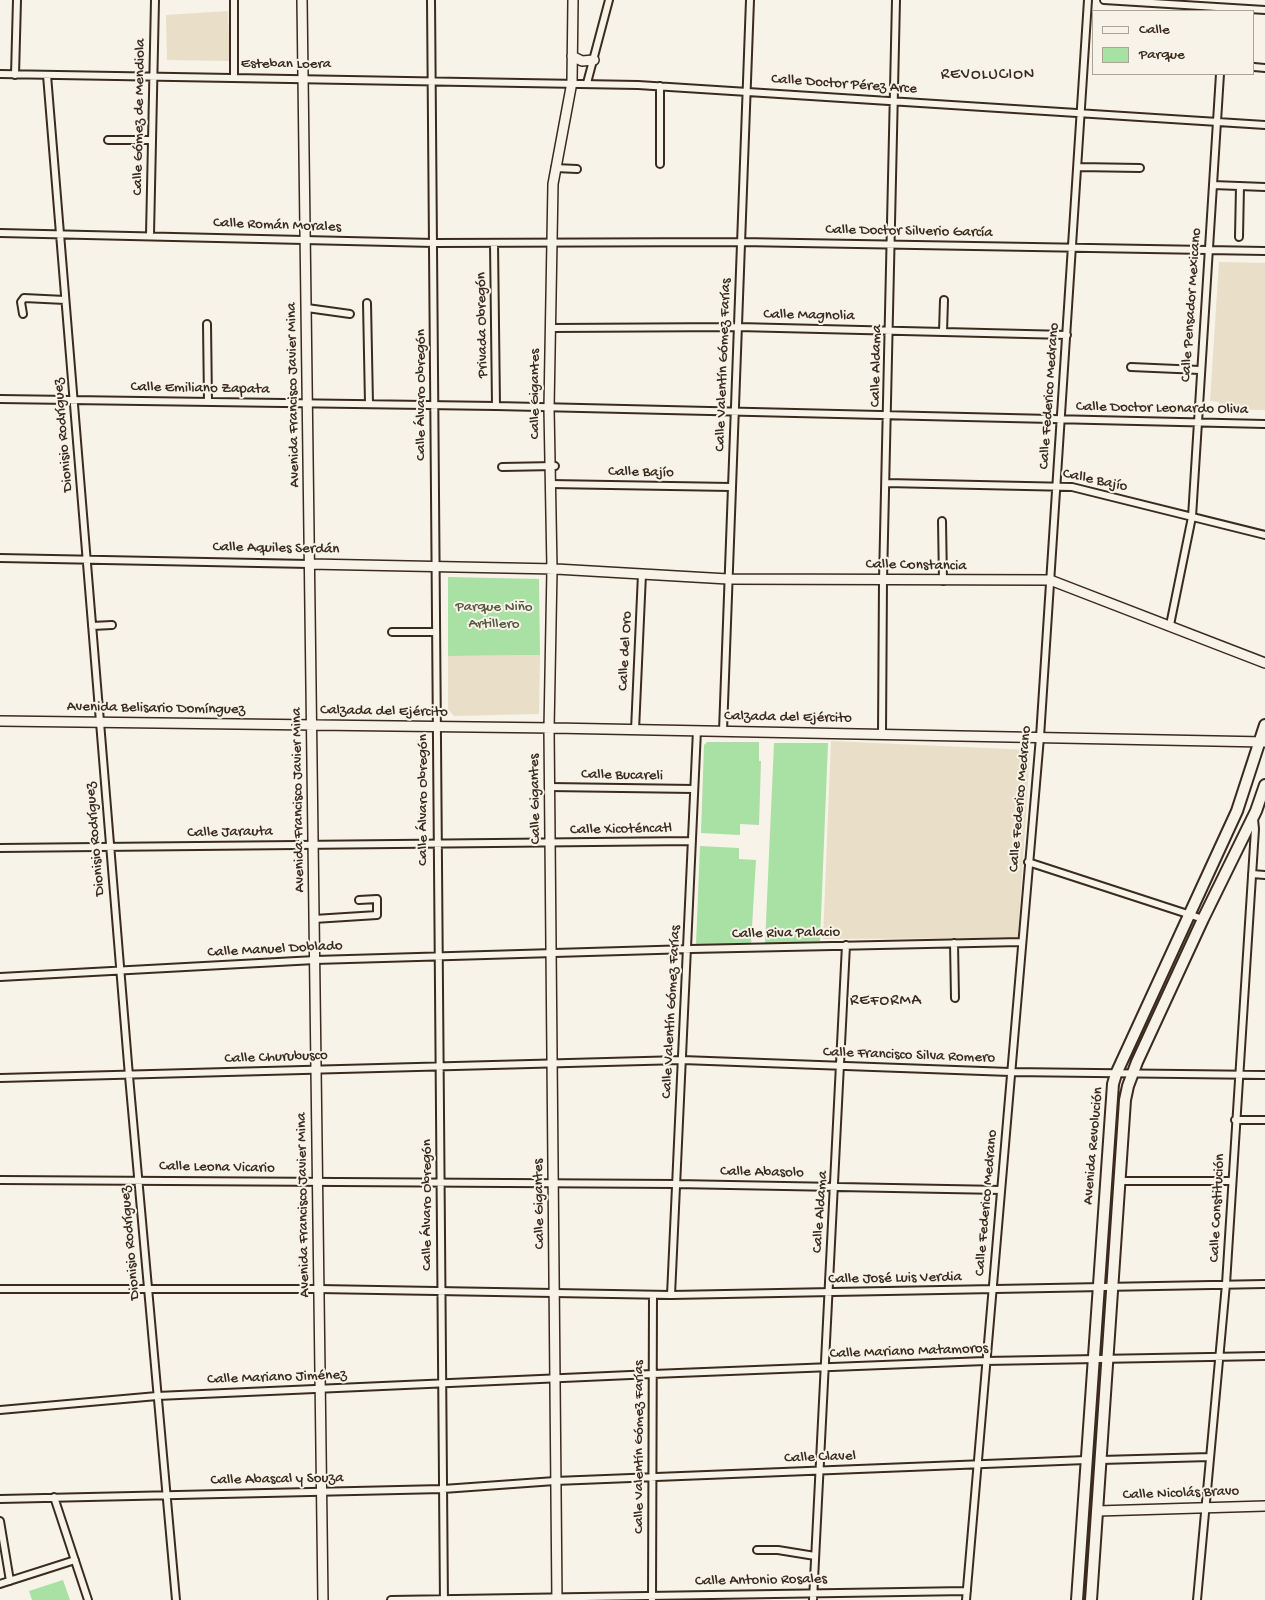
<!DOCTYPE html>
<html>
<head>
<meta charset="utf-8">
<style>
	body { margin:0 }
	#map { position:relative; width:1265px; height:1600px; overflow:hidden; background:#f7f3e8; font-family:"Gochi Hand",sans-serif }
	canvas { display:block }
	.legend { position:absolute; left:1092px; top:10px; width:162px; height:65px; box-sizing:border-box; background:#f7f3e8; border:1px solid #aca397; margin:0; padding:6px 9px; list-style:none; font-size:15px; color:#3b2a1e }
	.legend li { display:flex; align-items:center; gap:10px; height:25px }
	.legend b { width:25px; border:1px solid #aca397 }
</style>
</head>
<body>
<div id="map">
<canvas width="1265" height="1600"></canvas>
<ul class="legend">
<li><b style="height:6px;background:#f7f3e8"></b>Calle</li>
<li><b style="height:14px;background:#a9e0a3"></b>Parque</li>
</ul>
</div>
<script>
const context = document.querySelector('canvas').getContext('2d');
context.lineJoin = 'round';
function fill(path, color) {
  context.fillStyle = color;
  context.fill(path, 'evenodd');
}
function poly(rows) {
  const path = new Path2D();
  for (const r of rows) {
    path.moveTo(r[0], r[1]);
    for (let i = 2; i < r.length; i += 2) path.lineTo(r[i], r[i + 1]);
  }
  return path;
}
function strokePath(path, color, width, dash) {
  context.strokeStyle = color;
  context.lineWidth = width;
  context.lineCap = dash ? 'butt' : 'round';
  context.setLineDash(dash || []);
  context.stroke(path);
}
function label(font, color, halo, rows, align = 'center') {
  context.font = font + ' "Gochi Hand",sans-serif';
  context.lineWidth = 4;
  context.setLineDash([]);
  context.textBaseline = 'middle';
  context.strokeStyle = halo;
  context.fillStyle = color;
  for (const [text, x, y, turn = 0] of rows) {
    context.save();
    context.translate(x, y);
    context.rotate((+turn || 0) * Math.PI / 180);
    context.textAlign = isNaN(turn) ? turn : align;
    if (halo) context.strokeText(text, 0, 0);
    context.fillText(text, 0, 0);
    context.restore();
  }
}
fill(poly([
	[228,11,230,61,167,60,166,15],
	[1219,262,1265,263,1265,410,1219,409,1219,402,1210,401],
	[540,655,539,714,454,716,448,709,448,656],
	[831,741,1030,750,1018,938,823,939]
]), '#e9dec8');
fill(poly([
	[448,577,539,579,540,655,448,656],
	[707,742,759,742,759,761,761,761,759,825,740,824,740,835,701,833,704,745],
	[774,743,828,743,820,941,765,944],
	[700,846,739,848,739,859,756,860,751,944,696,944],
	[63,1580,70,1600,32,1600,29,1591]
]), '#a9e0a3');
const street = poly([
	[431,0,444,1600],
	[1104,0,1265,10],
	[1254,67,1265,68],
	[0,74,638,85,1265,125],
	[15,75,17,0],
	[47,75,129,1076,176,1600],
	[234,77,234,0],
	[587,83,609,0],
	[108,140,152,140],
	[660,164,660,86],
	[1078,167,1140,168],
	[555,168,577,169],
	[1213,185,1265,187],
	[0,233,434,243,741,242,1265,251],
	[150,235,155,0],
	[1239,237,1240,186],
	[494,243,496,406],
	[367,303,369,404],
	[307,308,350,314],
	[23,314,21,302,24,298,65,300],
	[207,324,208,402],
	[551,328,738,327,1067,335],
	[943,332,944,300],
	[1131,367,1200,370],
	[0,399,496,406,1265,424],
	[502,467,555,466],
	[886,483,1072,487,1265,535],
	[550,484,731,487],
	[942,521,943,581],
	[0,558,310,564],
	[1170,625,1192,517,1220,74],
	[92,626,112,625],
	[392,632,435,632],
	[635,730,642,574],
	[723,731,750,0],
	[882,733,883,580,896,0],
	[550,787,694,789],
	[0,848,692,841],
	[1028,862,1203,919],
	[1252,874,1265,875],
	[314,919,377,915,377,899,359,900],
	[954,943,955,998],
	[0,977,315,960,691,949,1021,942],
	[0,1078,682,1060,1010,1072,1265,1075],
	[1235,1120,1265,1120],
	[0,1180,676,1184,1001,1190],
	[1120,1181,1232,1181],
	[0,1289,319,1289,671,1295,1265,1284],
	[671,1295,697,730],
	[0,1410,157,1396,653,1374,985,1361,1265,1356],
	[1101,1460,1210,1457],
	[54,1497,88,1600],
	[0,1499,443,1489,555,1481,1086,1460],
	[0,1521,10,1581],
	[757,1550,778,1550,815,1556],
	[0,1584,75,1560],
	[391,1600,967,1591],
	[652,1600,653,1295],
	[813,1600,846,945],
	[966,1600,1040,737,1088,0],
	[1197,1600,1226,1284,1255,829,1254,819]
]);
const secondary = poly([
	[302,0,323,1600],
	[572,56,582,61,594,60],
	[310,564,556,569,728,579,1050,580,1265,663],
	[0,721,553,728,1265,742],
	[1097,1511,1265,1506],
	[557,1600,549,729,552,569,549,408,553,184,572,82,573,0]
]);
const primary = poly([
	[1077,1600,1113,1084,1116,1074,1237,811,1265,725],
	[1091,1600,1125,1100,1128,1086,1137,1062,1203,919,1256,811,1265,785]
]);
strokePath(street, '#3b2a1e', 10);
strokePath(secondary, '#3b2a1e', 12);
strokePath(primary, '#3b2a1e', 14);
strokePath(street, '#f7f3e8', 6);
strokePath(secondary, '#f7f3e8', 9);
strokePath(primary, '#f7f3e8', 10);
label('15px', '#3b2a1e', '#f7f3e8', [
	["Esteban Loera",286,65],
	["Calle Doctor Pérez Arce",844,85,4],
	["Calle Gómez de Mendiola",140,117,-89],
	["Calle Román Morales",277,226,2],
	["Calle Doctor Silverio García",909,232,1],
	["Calle Pensador Mexicano",1192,305,-86],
	["Calle Magnolia",809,316,1],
	["Privada Obregón",483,325,-91],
	["Calle Valentín Gómez Farías",724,365,-88],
	["Calle Aldama",877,366,-89],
	["Calle Emiliano Zapata",200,389,1],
	["Calle Gigantes",536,394,-90],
	["Avenida Francisco Javier Mina",294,395,-91],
	["Calle Álvaro Obregón",422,395,-90],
	["Calle Federico Medrano",1050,396,-86],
	["Calle Doctor Leonardo Oliva",1162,409,1],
	["Dionisio Rodríguez",64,435,-95],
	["Calle Bajío",641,473,1],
	["Calle Bajío",1095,481,12],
	["Calle Aquiles Serdán",276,549,1],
	["Calle Constancia",916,566,1],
	["Calle del Oro",626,651,-87],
	["Avenida Belisario Domínguez",156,709,1],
	["Calzada del Ejército",384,712,1],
	["Calzada del Ejército",788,718,1],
	["Calle Bucareli",622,776,1],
	["Calle Gigantes",536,799,-91],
	["Calle Federico Medrano",1021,799,-85],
	["Avenida Francisco Javier Mina",299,800,-91],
	["Calle Álvaro Obregón",424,800,-90],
	["Calle Xicoténcatl",621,830,-1],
	["Calle Jarauta",230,833,-1],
	["Dionisio Rodríguez",96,839,-95],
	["Calle Riva Palacio",786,934,-1],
	["Calle Manuel Doblado",275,950,-3],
	["Calle Valentín Gómez Farías",672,1012,-87],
	["Calle Francisco Silva Romero",909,1056,2],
	["Calle Churubusco",276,1058,-2],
	["Avenida Revolución",1094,1146,-85],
	["Calle Leona Vicario",217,1168,1],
	["Calle Abasolo",762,1173,1],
	["Calle Federico Medrano",987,1203,-85],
	["Calle Gigantes",540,1204,-91],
	["Avenida Francisco Javier Mina",304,1205,-91],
	["Calle Álvaro Obregón",428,1205,-90],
	["Calle Constitución",1218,1208,-87],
	["Calle Aldama",821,1212,-86],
	["Dionisio Rodríguez",131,1243,-95],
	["Calle José Luis Verdia",895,1279,-1],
	["Calle Mariano Matamoros",909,1352,-2],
	["Calle Mariano Jiménez",277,1378,-2],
	["Calle Valentín Gómez Farías",640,1447,-90],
	["Calle Clavel",820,1458,-2],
	["Calle Abascal y Souza",277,1480,-1],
	["Calle Nicolás Bravo",1181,1494,-2],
	["Calle Antonio Rosales",761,1581,-1]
]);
label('15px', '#56583f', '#f7f3e8', [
	["Parque Niño",494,608],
	["Artillero",494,625]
]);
context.letterSpacing = '1px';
label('16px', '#3b2a1e', '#f7f3e8', [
	["REVOLUCION",988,76],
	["REFORMA",886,1002]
]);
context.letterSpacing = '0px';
</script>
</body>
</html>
